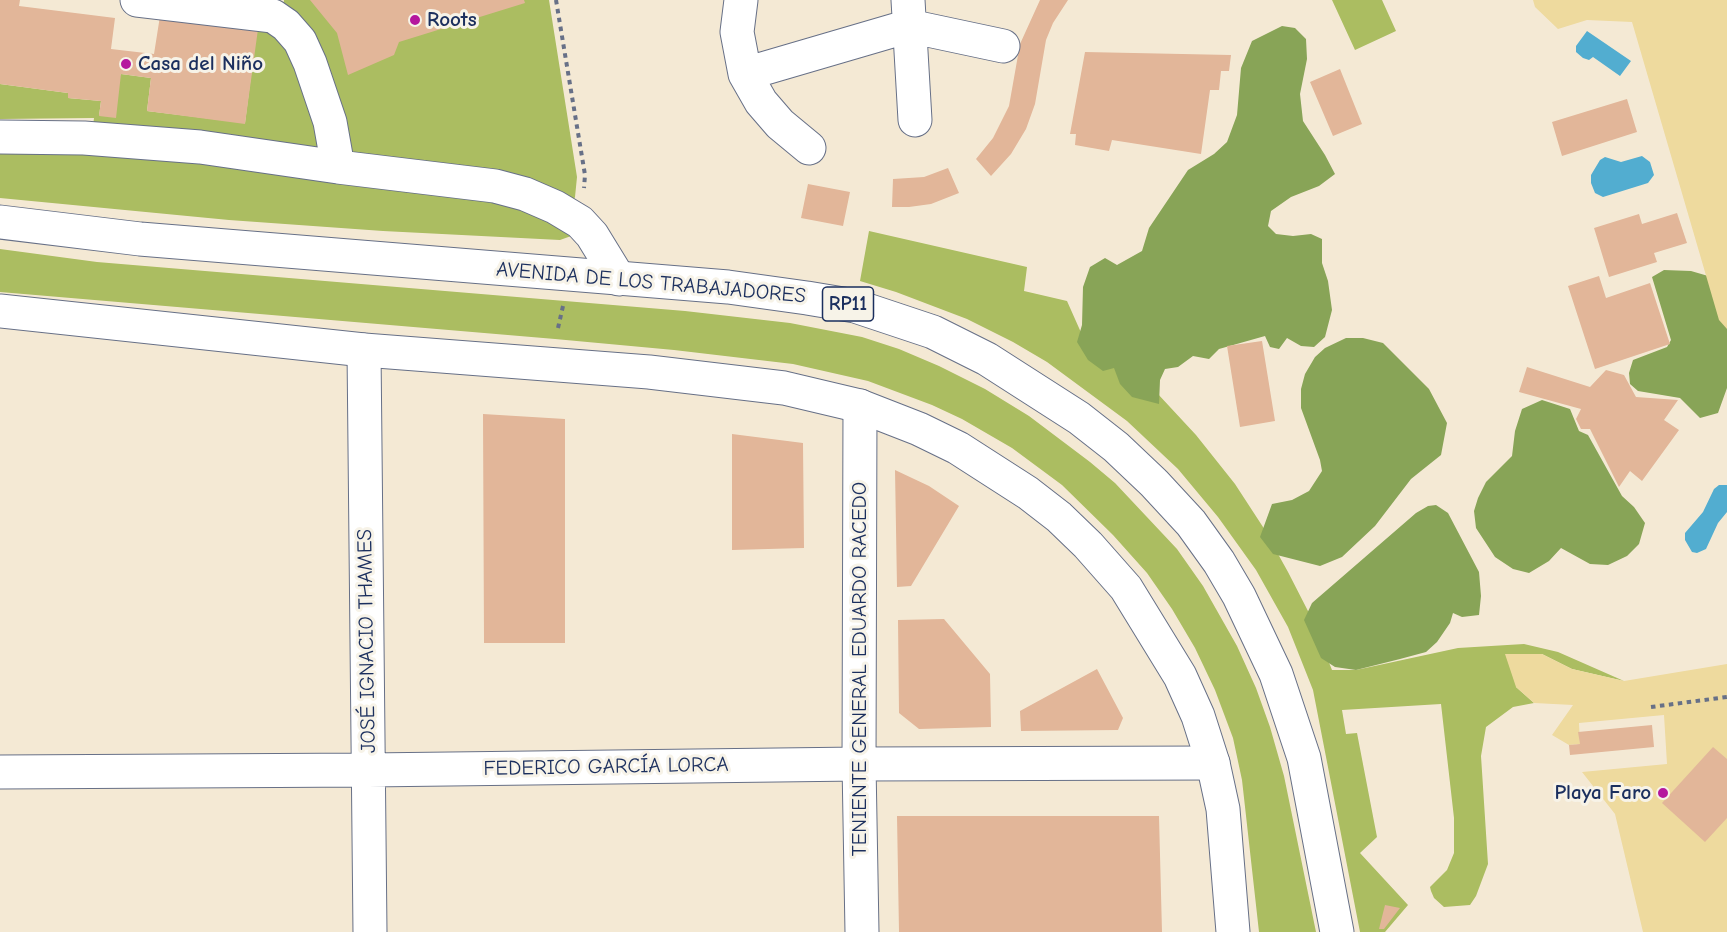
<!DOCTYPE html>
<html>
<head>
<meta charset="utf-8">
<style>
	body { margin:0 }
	canvas { display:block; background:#f4e9d4 }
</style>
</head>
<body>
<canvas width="1727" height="932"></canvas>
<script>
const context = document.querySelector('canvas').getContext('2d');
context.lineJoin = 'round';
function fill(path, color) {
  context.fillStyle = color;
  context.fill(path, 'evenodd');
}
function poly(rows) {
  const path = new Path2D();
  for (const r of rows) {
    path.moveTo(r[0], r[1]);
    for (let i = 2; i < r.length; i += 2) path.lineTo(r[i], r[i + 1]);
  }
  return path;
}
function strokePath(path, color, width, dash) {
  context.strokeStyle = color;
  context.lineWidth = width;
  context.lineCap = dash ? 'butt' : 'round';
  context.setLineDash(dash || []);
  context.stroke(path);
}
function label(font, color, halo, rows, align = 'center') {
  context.font = font + ' "Comic Neue",sans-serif';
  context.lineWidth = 6;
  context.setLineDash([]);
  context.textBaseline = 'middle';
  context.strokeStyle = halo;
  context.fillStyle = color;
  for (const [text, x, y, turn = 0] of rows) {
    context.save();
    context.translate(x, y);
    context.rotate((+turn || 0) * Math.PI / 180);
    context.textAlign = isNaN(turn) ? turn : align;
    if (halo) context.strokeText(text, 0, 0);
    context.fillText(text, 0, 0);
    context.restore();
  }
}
fill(poly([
	[284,0,549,0,577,177,575,197,571,206,353,160,283,9],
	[1332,0,1382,0,1396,31,1355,50],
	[258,21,288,42,317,121,317,151,93,126,94,118,0,119,0,84,68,93,68,98,101,101,99,116,121,74,151,78,147,111,245,123],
	[0,153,165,157,518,202,574,235,560,240,383,231,229,220,0,198],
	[869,231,1027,267,1024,291,1067,301,1083,337,1144,379,1196,435,1235,484,1263,527,1288,572,1309,613,1332,670,1356,670,1458,648,1524,644,1558,652,1624,681,1572,669,1542,654,1516,687,1534,703,1513,707,1486,727,1481,756,1488,864,1476,896,1470,905,1444,907,1434,898,1431,891,1430,887,1447,870,1454,853,1454,818,1441,704,1342,710,1346,734,1357,733,1377,837,1360,853,1408,905,1385,932,1360,932,1313,690,1288,627,1256,570,1218,517,1178,469,1127,421,1047,362,1013,342,967,319,896,292,860,281],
	[0,249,97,262,685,311,790,323,862,337,899,349,939,366,985,389,1029,416,1090,462,1115,483,1177,549,1203,586,1237,646,1256,688,1270,727,1284,776,1316,932,1259,932,1242,780,1233,738,1215,690,1195,648,1172,609,1147,573,1113,535,1062,485,1012,448,962,419,932,405,868,381,793,364,674,350,555,339,0,292]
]), '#abbd61');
fill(poly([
	[1282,26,1295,28,1306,39,1307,59,1300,94,1303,121,1325,155,1335,174,1319,186,1291,197,1271,211,1268,226,1276,234,1293,236,1311,234,1322,239,1322,263,1328,281,1332,310,1325,337,1314,347,1301,346,1287,338,1279,349,1270,347,1265,336,1219,349,1209,359,1193,356,1178,367,1165,369,1160,380,1159,404,1132,397,1120,384,1114,368,1103,371,1088,360,1077,342,1082,325,1083,287,1090,267,1105,258,1117,265,1142,251,1149,228,1188,170,1214,154,1227,142,1237,115,1241,68,1252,41],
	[1664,270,1691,271,1715,278,1727,292,1727,388,1718,413,1700,418,1680,398,1638,391,1630,384,1629,373,1633,360,1667,347,1671,340,1652,277],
	[1346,338,1363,338,1383,343,1429,389,1447,423,1441,455,1411,479,1375,526,1342,557,1320,566,1273,554,1260,537,1272,504,1292,500,1309,491,1322,471,1320,460,1301,408,1301,389,1305,374,1315,357,1325,348],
	[1542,400,1570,409,1579,431,1588,435,1622,496,1634,507,1645,523,1639,544,1627,556,1608,565,1590,564,1561,548,1549,561,1529,573,1513,569,1495,557,1476,528,1474,511,1478,498,1486,482,1512,456,1515,431,1522,409],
	[1436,505,1448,513,1479,572,1481,596,1479,615,1462,617,1453,613,1450,623,1437,642,1426,652,1400,659,1356,670,1335,667,1321,658,1304,620,1312,603,1416,513,1428,506]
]), '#88a457');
fill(poly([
	[1533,0,1727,0,1727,329,1719,320,1632,22,1587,20,1558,29,1535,7],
	[1505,654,1542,654,1572,669,1624,681,1727,664,1727,932,1643,932,1615,814,1582,772,1667,764,1664,715,1579,723,1580,744,1569,745,1552,735,1573,705,1534,703,1516,687]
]), '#eeda9e');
fill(poly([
	[1587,31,1631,61,1620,76,1593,57,1589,60,1583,58,1576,52,1576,46],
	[1642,156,1650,162,1654,175,1648,183,1603,197,1595,193,1591,183,1591,175,1600,160,1605,157,1621,162],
	[1719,485,1727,485,1727,512,1718,523,1706,549,1697,553,1692,552,1685,540,1685,533,1703,512,1714,489]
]), '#52add0');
fill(poly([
	[0,0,20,0,19,6,115,18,111,49,154,54,160,16,258,29,245,124,147,111,151,78,121,74,116,118,99,116,101,101,68,98,68,93,0,84],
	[310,0,524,0,525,3,399,42,394,55,348,75,337,33],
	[1040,0,1068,0,1053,23,1046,40,1035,104,1026,129,1011,154,991,176,976,159,993,138,1009,106,1020,44],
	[1085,52,1231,55,1229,71,1221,71,1219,90,1210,90,1201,154,1112,140,1109,151,1075,145,1076,134,1070,134],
	[1340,69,1362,124,1333,136,1310,82],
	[1627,99,1637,132,1562,156,1552,122],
	[948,168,959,193,931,204,909,207,892,207,893,179,924,177],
	[808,184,850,192,843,226,801,218],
	[1677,213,1687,243,1654,253,1657,262,1609,277,1594,228,1639,214,1642,224],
	[1599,276,1606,298,1650,283,1670,344,1595,369,1568,286],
	[1262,341,1275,421,1240,427,1227,346],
	[1527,367,1590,387,1606,370,1624,375,1636,397,1678,400,1664,420,1679,430,1642,481,1630,471,1619,487,1590,429,1581,429,1576,419,1581,409,1519,392],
	[483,414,565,419,565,643,484,643],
	[732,434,803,443,804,548,732,550],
	[895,470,929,486,959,506,911,586,897,587],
	[944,619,990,674,991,727,919,729,899,713,898,620],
	[1097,669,1123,718,1118,730,1021,731,1020,711],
	[1652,725,1654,747,1570,755,1569,745,1580,744,1578,732],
	[1713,747,1727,759,1727,818,1705,842,1662,803],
	[897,816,1159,816,1162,932,899,932],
	[1385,905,1400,908,1384,929,1379,929]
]), '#e2b699');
const minor = poly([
	[137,0,273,16,286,25,300,41,310,63,330,122,338,167],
	[741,0,737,32,745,74,761,102,780,124,809,148],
	[908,0,915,120],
	[745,74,909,26,1003,46],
	[0,137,84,138,200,147,338,167,495,186,525,194,555,207,580,222,592,235,619,279],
	[364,350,370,932],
	[860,406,859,764,862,932],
	[0,772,368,770,859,764,1213,763]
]);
const major = poly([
	[0,222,140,239,728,287,807,298,855,306,933,332,987,359,1079,418,1116,447,1154,483,1191,523,1219,562,1239,596,1276,674,1304,758,1337,932],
	[0,311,364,350,649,372,784,388,860,406,919,429,958,448,1028,493,1059,517,1088,545,1126,588,1180,676,1198,716,1213,763,1223,809,1233,932]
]);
strokePath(minor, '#677087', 35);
strokePath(major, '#677087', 35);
strokePath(poly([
	[556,0,585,175,584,188],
	[558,328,563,306],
	[1651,707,1727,697]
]), '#677087', 4, [4.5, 4.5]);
strokePath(minor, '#fff', 33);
strokePath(major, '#fff', 33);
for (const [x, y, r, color] of [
	[415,20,6,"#b5179e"],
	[126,64,6,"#b5179e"],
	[1663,793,6,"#b5179e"]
]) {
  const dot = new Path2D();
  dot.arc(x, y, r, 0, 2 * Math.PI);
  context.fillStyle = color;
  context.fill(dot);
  strokePath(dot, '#f7f3e8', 2);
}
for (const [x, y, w] of [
	[848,304,51]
]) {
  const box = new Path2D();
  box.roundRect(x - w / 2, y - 17, w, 34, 4.5);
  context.fillStyle = '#f7f3e8';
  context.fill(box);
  strokePath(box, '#1b2f5e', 1.5);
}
label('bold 20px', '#1b2f5e', null, [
	["RP11",848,304]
]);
label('bold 21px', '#1b2f5e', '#f7f3e8', [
	["Roots",427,20],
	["Casa del Niño",138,64],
	["Playa Faro",1651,793,"right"]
], 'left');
label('21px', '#1b2f5e', '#f7f3e8', [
	["AVENIDA DE LOS TRABAJADORES",651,283,5],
	["JOSÉ IGNACIO THAMES",367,641,-91],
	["TENIENTE GENERAL EDUARDO RACEDO",860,669,-90],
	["FEDERICO GARCÍA LORCA",606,767,-1]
]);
</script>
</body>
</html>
